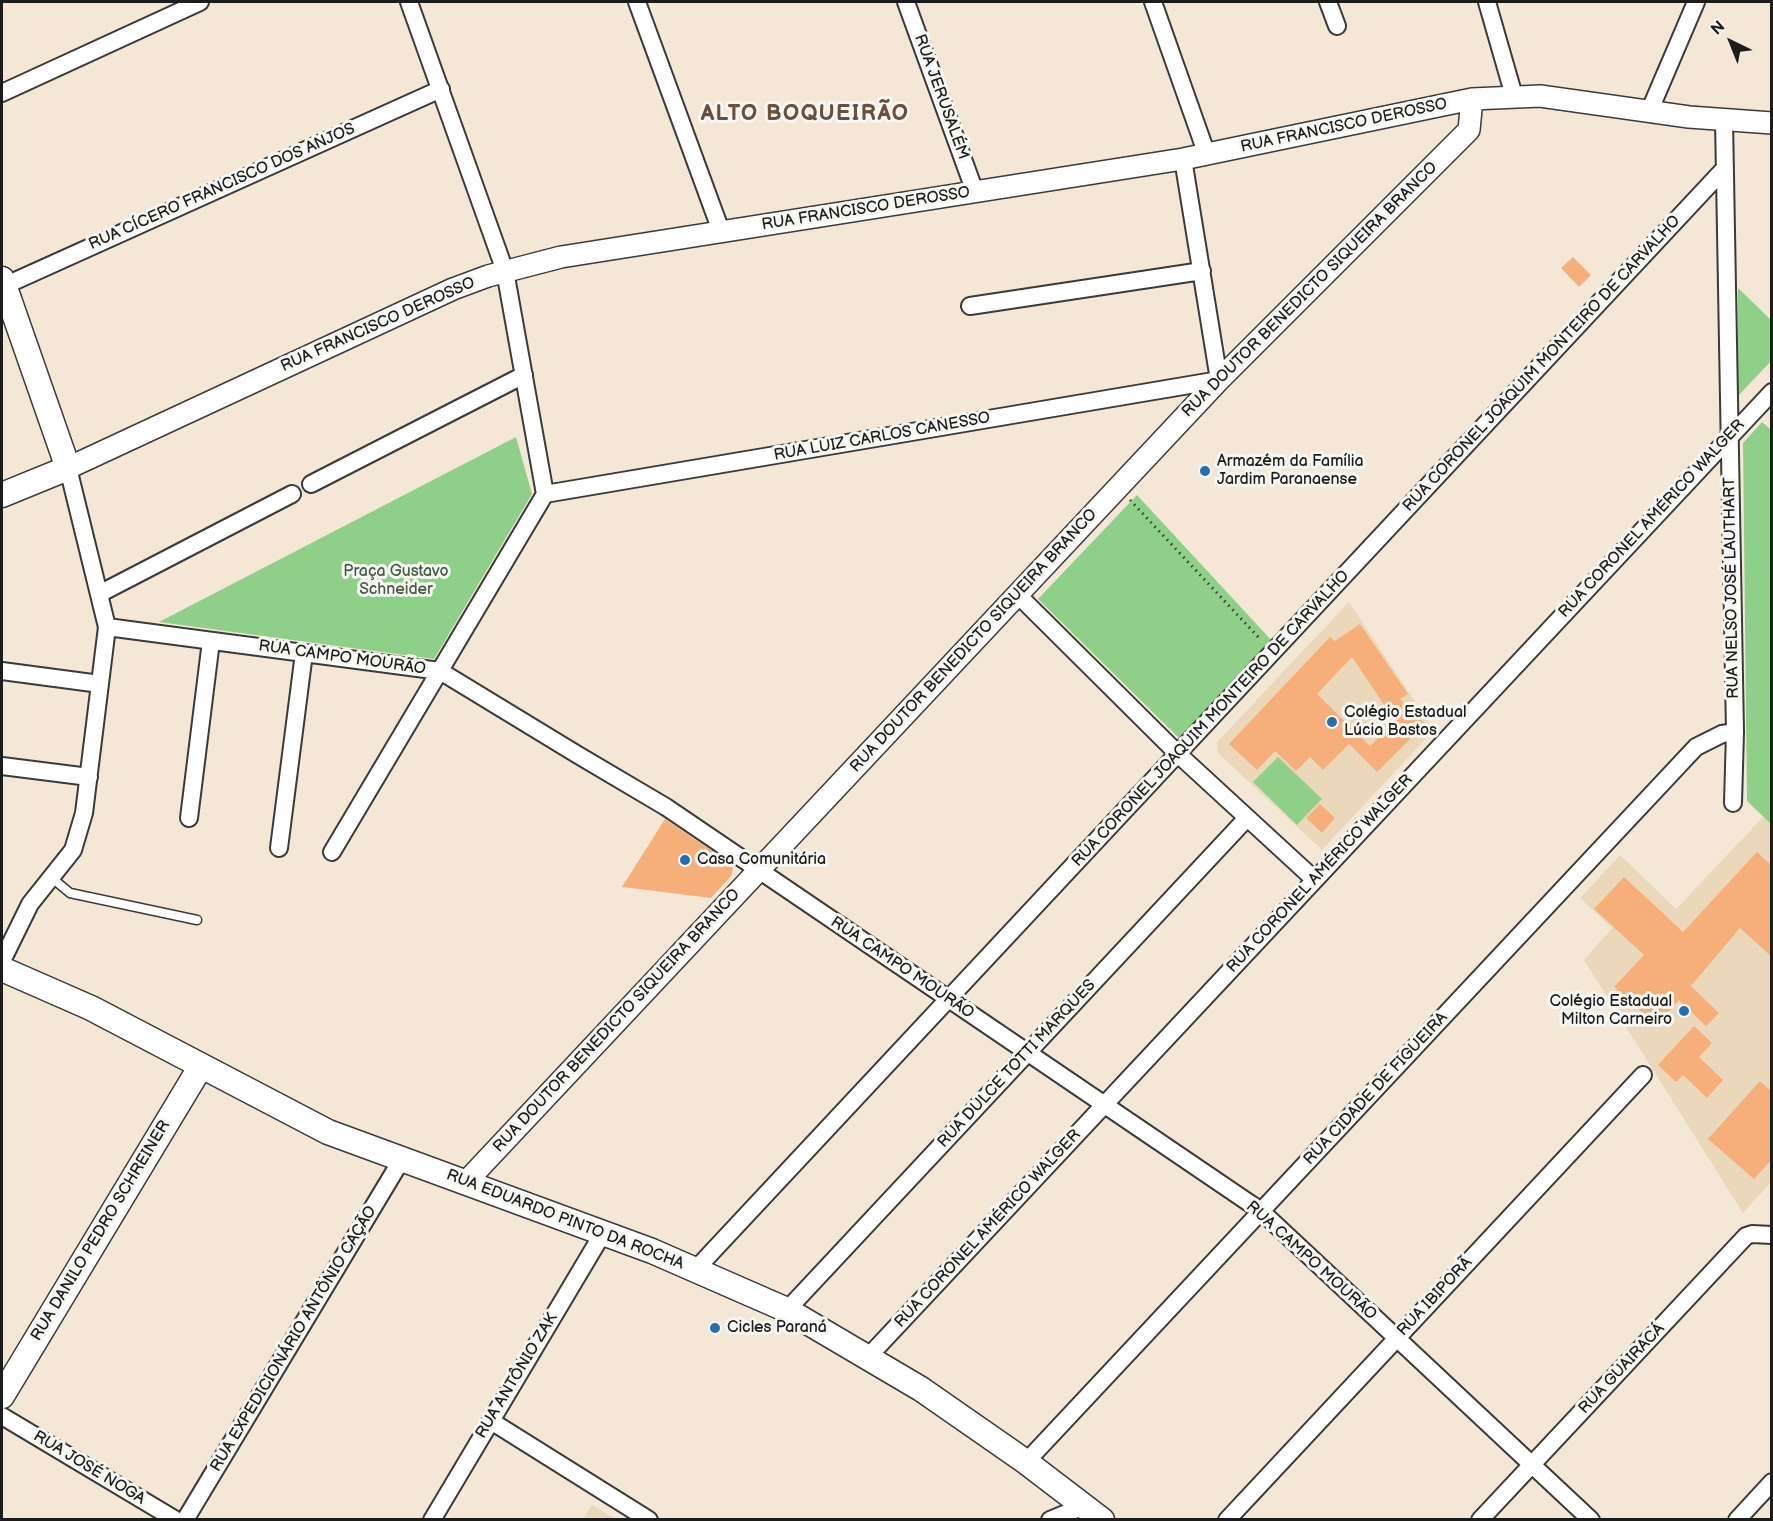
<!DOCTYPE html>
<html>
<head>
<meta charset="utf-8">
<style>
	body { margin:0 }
	#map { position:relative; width:1773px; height:1521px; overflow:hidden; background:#f4e7d6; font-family:"Balsamiq Sans",sans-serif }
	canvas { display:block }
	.frame { position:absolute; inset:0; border:3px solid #1c1c1c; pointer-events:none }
	.north { position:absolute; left:1701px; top:12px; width:60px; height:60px; -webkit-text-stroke:4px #f6f6f2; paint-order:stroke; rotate:317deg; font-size:16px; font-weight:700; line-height:24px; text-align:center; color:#1c1c1c }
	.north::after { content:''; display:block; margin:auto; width:21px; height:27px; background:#1c1c1c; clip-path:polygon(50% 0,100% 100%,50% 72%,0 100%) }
</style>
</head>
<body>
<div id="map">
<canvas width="1773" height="1521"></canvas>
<div class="frame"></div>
<div class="north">N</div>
</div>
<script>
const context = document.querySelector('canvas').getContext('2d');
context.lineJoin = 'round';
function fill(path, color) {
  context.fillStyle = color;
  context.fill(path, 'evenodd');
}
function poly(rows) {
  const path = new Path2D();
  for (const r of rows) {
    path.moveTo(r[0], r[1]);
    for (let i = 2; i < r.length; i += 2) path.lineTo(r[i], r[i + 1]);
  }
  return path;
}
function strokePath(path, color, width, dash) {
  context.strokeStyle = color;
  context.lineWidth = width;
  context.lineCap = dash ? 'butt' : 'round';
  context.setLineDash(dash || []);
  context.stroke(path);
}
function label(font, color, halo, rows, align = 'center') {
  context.font = font + ' "Balsamiq Sans",sans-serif';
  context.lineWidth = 6;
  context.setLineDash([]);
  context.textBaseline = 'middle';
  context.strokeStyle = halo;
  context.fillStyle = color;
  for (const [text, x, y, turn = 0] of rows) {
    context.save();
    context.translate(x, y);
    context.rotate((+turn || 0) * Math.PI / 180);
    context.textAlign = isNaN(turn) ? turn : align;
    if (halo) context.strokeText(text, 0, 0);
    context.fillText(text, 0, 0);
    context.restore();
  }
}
fill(poly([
	[1349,602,1434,730,1322,850,1218,753,1217,742],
	[1763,817,1771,824,1771,1182,1743,1213,1584,960,1612,928,1580,898,1620,855,1676,909],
	[592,1505,615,1519,583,1519]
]), '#ebd8ba');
fill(poly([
	[1738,288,1771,320,1772,360,1738,396],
	[1762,422,1772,431,1771,824,1747,801,1743,443],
	[516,437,532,494,434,659,159,622],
	[1137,495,1273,642,1181,740,1038,599],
	[1278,757,1322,799,1297,825,1253,782]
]), '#8ed088');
fill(poly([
	[1573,257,1591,275,1579,287,1561,268],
	[1360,624,1408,694,1400,699,1425,724,1377,772,1349,744,1323,770,1310,757,1296,771,1275,751,1257,770,1229,744,1330,637,1335,641],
	[1352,657,1395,721,1370,746,1317,694],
	[1320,804,1335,818,1322,833,1306,818],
	[665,819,733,865,732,875,711,898,622,887],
	[1757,852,1772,866,1772,957,1740,928,1691,986,1719,1013,1706,1026,1679,1000,1656,1025,1614,987,1644,955,1594,909,1624,877,1683,932],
	[1694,1026,1712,1043,1699,1057,1723,1080,1707,1098,1683,1075,1676,1082,1658,1065],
	[1760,1081,1772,1092,1772,1159,1754,1179,1708,1139]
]), '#f7af79');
const service = poly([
	[52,878,70,893,197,920]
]);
const minor = poly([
	[637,2,721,231],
	[906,2,975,192],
	[1153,2,1207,155],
	[1328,2,1337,26],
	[1487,2,1514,96],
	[2,93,200,2],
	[1649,112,1696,2],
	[1724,120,1735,732,1733,803],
	[4,286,441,89],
	[970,306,1202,271],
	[311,484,524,375],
	[545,494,1219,380,1183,159],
	[99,594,292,494],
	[1018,595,1178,754,1315,880],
	[107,627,440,671,578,755,666,807,1261,1211,1591,1520],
	[2,671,100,684],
	[2,766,89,777],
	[189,818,211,641],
	[279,848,304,653],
	[332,852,545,494,505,271,409,2],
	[2,961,30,904,73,850,84,813,107,627,68,468],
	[696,1269,1725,168],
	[787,1310,1247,818],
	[869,1356,1772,392],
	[2,1416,176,1520],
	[491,1421,649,1520],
	[1026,1462,1696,747,1722,734,1735,732],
	[185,1520,402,1159],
	[432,1520,603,1233],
	[1050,1520,1084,1506],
	[1227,1520,1643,1075],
	[1480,1520,1746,1236,1752,1234,1772,1235],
	[1737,1520,1772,1482]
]);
const tertiary = poly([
	[68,468,453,289,488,276,561,257,1183,159,1472,99,1540,96,1689,117,1772,123],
	[466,1182,1219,380,1469,130,1472,99]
]);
const secondary = poly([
	[2,279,68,468,2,495],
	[2,969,91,1008,328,1132,652,1251,787,1310,921,1389,1026,1462,1102,1520],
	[2,1396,201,1066]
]);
strokePath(service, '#3c3a38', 11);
strokePath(minor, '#3c3a38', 20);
strokePath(tertiary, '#3c3a38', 24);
strokePath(secondary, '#3c3a38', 27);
strokePath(poly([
	[1130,500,1261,640]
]), '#3c3a38', 3, [1.5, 4.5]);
strokePath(service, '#fff', 8);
strokePath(minor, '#fff', 16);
strokePath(tertiary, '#fff', 21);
strokePath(secondary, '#fff', 24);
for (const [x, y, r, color] of [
	[1205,471,6,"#1f6fb2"],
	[1332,722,6,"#1f6fb2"],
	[685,860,6,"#1f6fb2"],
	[1684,1011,6,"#1f6fb2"],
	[715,1328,6,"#1f6fb2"]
]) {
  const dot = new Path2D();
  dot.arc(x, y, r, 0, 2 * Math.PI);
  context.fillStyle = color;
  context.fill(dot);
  strokePath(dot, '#f6f6f2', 2);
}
label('16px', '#1c1c1c', '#f6f6f2', [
	["RUA JERUSALÉM",941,97,70],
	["RUA FRANCISCO DEROSSO",1344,126,-12],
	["RUA CÍCERO FRANCISCO DOS ANJOS",222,187,-24],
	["RUA FRANCISCO DEROSSO",866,209,-9],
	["RUA DOUTOR BENEDICTO SIQUEIRA BRANCO",1310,290,-45],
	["RUA FRANCISCO DEROSSO",378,325,-24],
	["RUA CORONEL JOAQUIM MONTEIRO DE CARVALHO",1542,364,-47],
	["RUA LUIZ CARLOS CANESSO",882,437,-10],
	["RUA CORONEL AMÉRICO WALGER",1652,519,-47],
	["RUA NELSO JOSÉ LAUTHART",1732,588,-91],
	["RUA DOUTOR BENEDICTO SIQUEIRA BRANCO",974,641,-47],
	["RUA CAMPO MOURÃO",342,658,8],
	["RUA CORONEL JOAQUIM MONTEIRO DE CARVALHO",1211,719,-47],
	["RUA CORONEL AMÉRICO WALGER",1320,874,-47],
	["RUA CAMPO MOURÃO",902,968,34],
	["RUA DOUTOR BENEDICTO SIQUEIRA BRANCO",617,1021,-47],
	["RUA DULCE TOTTI MARQUES",1017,1064,-47],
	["RUA CIDADE DE FIGUEIRA",1376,1089,-47],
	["RUA EDUARDO PINTO DA ROCHA",565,1220,21],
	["RUA CORONEL AMÉRICO WALGER",988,1229,-47],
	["RUA DANILO PEDRO SCHREINER",101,1231,-59],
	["RUA CAMPO MOURÃO",1311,1261,42],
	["RUA IBIPORÃ",1435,1297,-47],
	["RUA EXPEDICIONÁRIO ANTÔNIO CAÇÃO",294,1339,-59],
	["RUA GUAIRACÁ",1622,1369,-47],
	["RUA ANTÔNIO ZAK",517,1376,-59],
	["RUA JOSÉ NOGA",89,1468,31]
]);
label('16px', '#1c1c1c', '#f6f6f2', [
	["Armazém da Família",1217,462],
	["Jardim Paranaense",1217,480],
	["Colégio Estadual",1344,713],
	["Lúcia Bastos",1344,731],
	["Casa Comunitária",697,860],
	["Colégio Estadual",1672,1002,"right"],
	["Milton Carneiro",1672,1020,"right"],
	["Cicles Paraná",727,1328]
], 'left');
label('16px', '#445b42', '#f6f6f2', [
	["Praça Gustavo",396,572],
	["Schneider",396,590]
]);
context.letterSpacing = '1.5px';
label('bold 22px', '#694f3d', '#f6f6f2', [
	["ALTO BOQUEIRÃO",805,114]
]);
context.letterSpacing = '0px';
</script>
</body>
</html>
